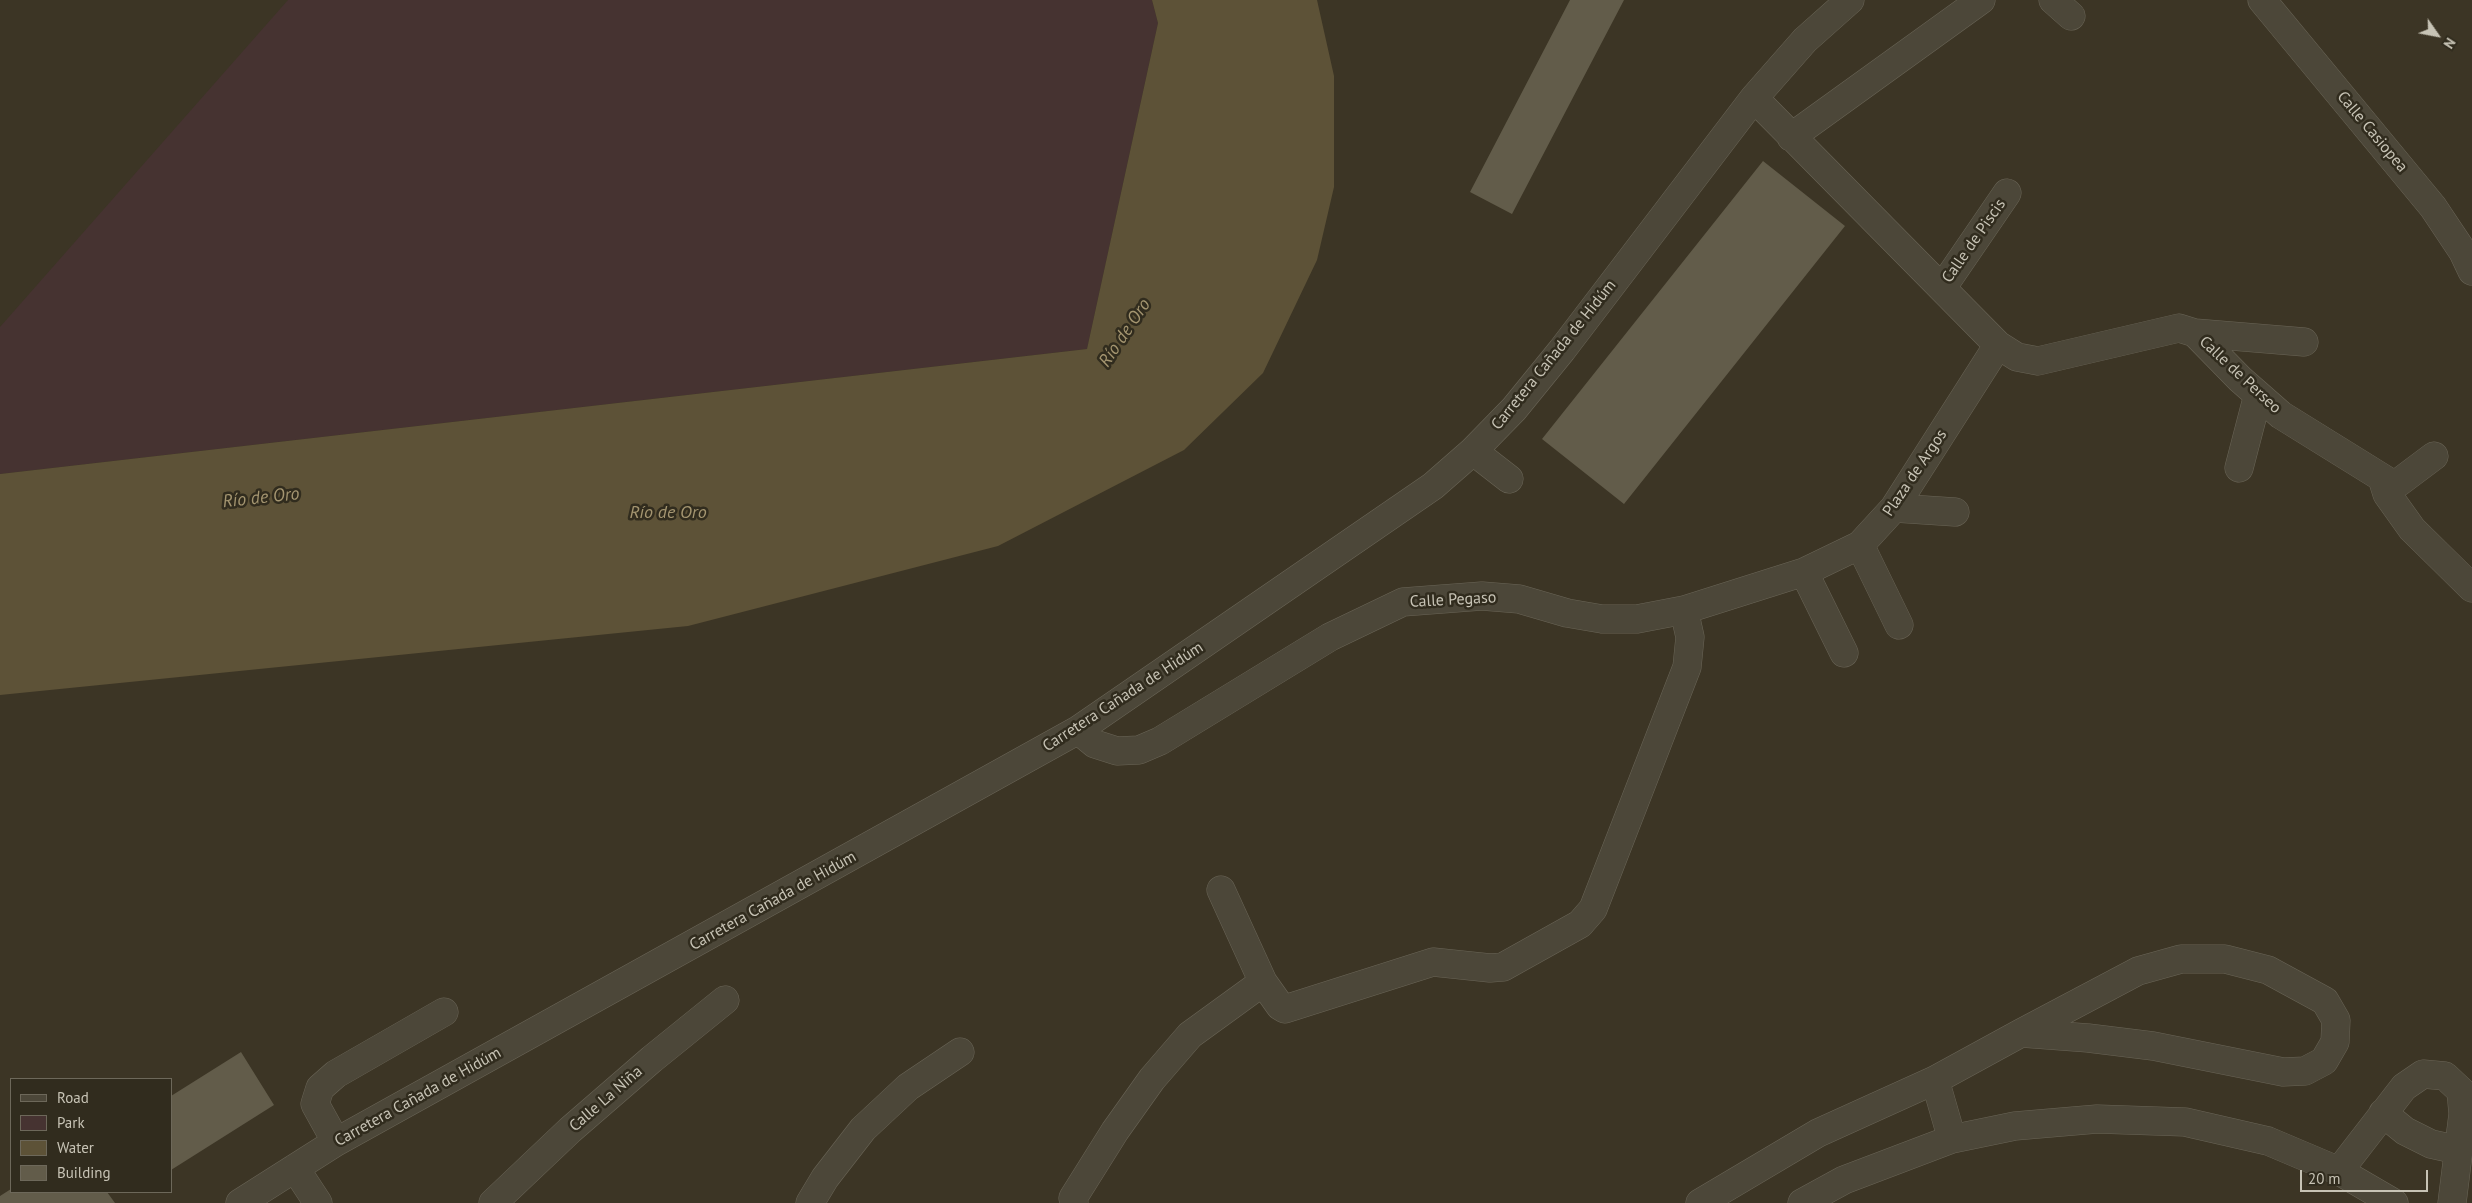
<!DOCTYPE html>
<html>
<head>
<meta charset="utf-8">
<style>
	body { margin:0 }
	#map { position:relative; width:2472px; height:1203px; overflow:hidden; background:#3c3525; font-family:"PT Sans",sans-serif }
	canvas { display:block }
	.legend { position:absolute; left:10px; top:1078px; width:162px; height:115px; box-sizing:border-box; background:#312c1e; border:1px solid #6d685a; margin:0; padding:6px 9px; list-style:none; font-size:15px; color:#c7c3b5 }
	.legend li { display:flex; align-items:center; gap:10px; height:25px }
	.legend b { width:25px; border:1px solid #6d685a }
	.north { position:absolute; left:2412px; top:10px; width:50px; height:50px; -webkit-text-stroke:4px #312c1e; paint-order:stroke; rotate:123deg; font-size:14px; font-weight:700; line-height:20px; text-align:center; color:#c7c3b5 }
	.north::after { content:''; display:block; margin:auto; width:18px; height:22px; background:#c7c3b5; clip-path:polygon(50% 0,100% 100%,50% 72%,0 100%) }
	.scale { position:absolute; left:2300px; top:1170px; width:128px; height:22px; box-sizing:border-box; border:2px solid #c7c3b5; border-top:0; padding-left:6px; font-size:15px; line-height:18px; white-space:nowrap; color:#c7c3b5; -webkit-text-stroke:4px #312c1e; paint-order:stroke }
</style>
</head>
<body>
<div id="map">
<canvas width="2472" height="1203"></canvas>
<ul class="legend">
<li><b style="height:6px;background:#4c4739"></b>Road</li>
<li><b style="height:14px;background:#463331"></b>Park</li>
<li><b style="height:14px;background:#5d5237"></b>Water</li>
<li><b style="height:14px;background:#625c4a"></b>Building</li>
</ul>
<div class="north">N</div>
<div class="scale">20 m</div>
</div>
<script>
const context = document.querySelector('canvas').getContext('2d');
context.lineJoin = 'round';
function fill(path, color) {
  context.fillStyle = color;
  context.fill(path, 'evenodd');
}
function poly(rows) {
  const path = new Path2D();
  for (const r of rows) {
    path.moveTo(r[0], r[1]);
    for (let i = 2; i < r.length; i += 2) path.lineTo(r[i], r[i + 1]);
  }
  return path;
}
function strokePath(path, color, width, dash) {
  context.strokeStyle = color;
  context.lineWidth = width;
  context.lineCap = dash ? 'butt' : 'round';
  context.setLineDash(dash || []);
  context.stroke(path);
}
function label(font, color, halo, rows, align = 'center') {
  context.font = font + ' "PT Sans",sans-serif';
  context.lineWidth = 5;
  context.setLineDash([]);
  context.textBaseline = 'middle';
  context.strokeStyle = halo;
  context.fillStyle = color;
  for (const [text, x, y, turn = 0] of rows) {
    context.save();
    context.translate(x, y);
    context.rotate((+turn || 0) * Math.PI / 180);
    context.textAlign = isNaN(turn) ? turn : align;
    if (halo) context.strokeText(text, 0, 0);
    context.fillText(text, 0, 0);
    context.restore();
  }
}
fill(poly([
	[288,0,1152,0,1158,23,1087,349,0,474,0,327]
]), '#463331');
fill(poly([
	[1152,0,1317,0,1334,76,1334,187,1317,260,1263,373,1184,450,998,546,688,626,0,695,0,474,1087,349,1158,23]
]), '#5d5237');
fill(poly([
	[1570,0,1624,0,1512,214,1470,192],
	[1763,161,1845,226,1624,504,1542,439],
	[241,1052,274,1105,171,1170,171,1096],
	[11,1189,11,1192,107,1192,115,1203,0,1203,0,1196]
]), '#625c4a');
const minor = poly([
	[2053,0,2071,16],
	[2262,0,2433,207,2463,252,2472,271],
	[1754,98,1998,345,2017,357,2038,361,2179,328,2195,333,2240,379,2281,415,2389,482,2398,483,2434,456],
	[1791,137,1981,0],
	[1942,288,2007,193],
	[2195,333,2304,342],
	[1473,451,1509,479],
	[2239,468,2258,395],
	[2382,478,2387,494,2412,529,2472,588],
	[1894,508,1955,512],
	[1860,545,1899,625],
	[1804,572,1844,653],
	[1078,730,1095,744,1117,751,1139,750,1160,741,1330,637,1403,602,1482,596,1519,599,1567,613,1602,619,1637,619,1684,610,1804,572,1860,545,1894,508,1998,345],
	[1221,890,1263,982,1280,1006,1285,1009,1433,962,1490,968,1503,967,1580,924,1593,909,1687,667,1690,637,1684,610],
	[1935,1080,1952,1139],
	[2383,1113,2405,1131,2431,1144,2458,1150],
	[336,1142,315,1104,320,1088,336,1074,444,1012],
	[295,1168,318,1203],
	[2339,1171,2404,1087,2423,1074,2445,1076,2461,1091,2463,1114,2452,1203],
	[240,1203,336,1142,1078,730,1433,486,1473,451,1514,409,1562,350,1754,98,1805,40,1850,0],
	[493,1203,570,1130,652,1059,725,1000],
	[810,1203,825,1178,863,1129,908,1087,960,1052],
	[1074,1203,1073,1198,1115,1131,1152,1079,1190,1035,1263,982],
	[1700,1203,1818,1133,1935,1080,2021,1033,2138,971,2181,959,2225,959,2268,970,2325,1001,2336,1020,2335,1042,2324,1061,2305,1071,2283,1072,2153,1046,2088,1038,2021,1033],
	[1802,1203,1844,1180,1952,1139,2015,1126,2097,1119,2185,1122,2268,1141,2339,1171,2394,1203]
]);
strokePath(minor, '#6a6557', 29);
strokePath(minor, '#4c4739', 28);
label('16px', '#c7c3b5', '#312c1e', [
	["Calle Casiopea",2372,132,50],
	["Calle de Piscis",1974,241,-55],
	["Carretera Cañada de Hidúm",1554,355,-51],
	["Calle de Perseo",2240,375,43],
	["Plaza de Argos",1915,473,-56],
	["Calle Pegaso",1453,600,-3],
	["Carretera Cañada de Hidúm",1123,697,-33],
	["Carretera Cañada de Hidúm",773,901,-29],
	["Carretera Cañada de Hidúm",418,1097,-29],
	["Calle La Niña",606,1099,-41]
]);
label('italic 18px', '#a49570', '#312c1e', [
	["Río de Oro",1125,333,-56],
	["Río de Oro",261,498,-6],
	["Río de Oro",668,513]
]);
</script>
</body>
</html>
